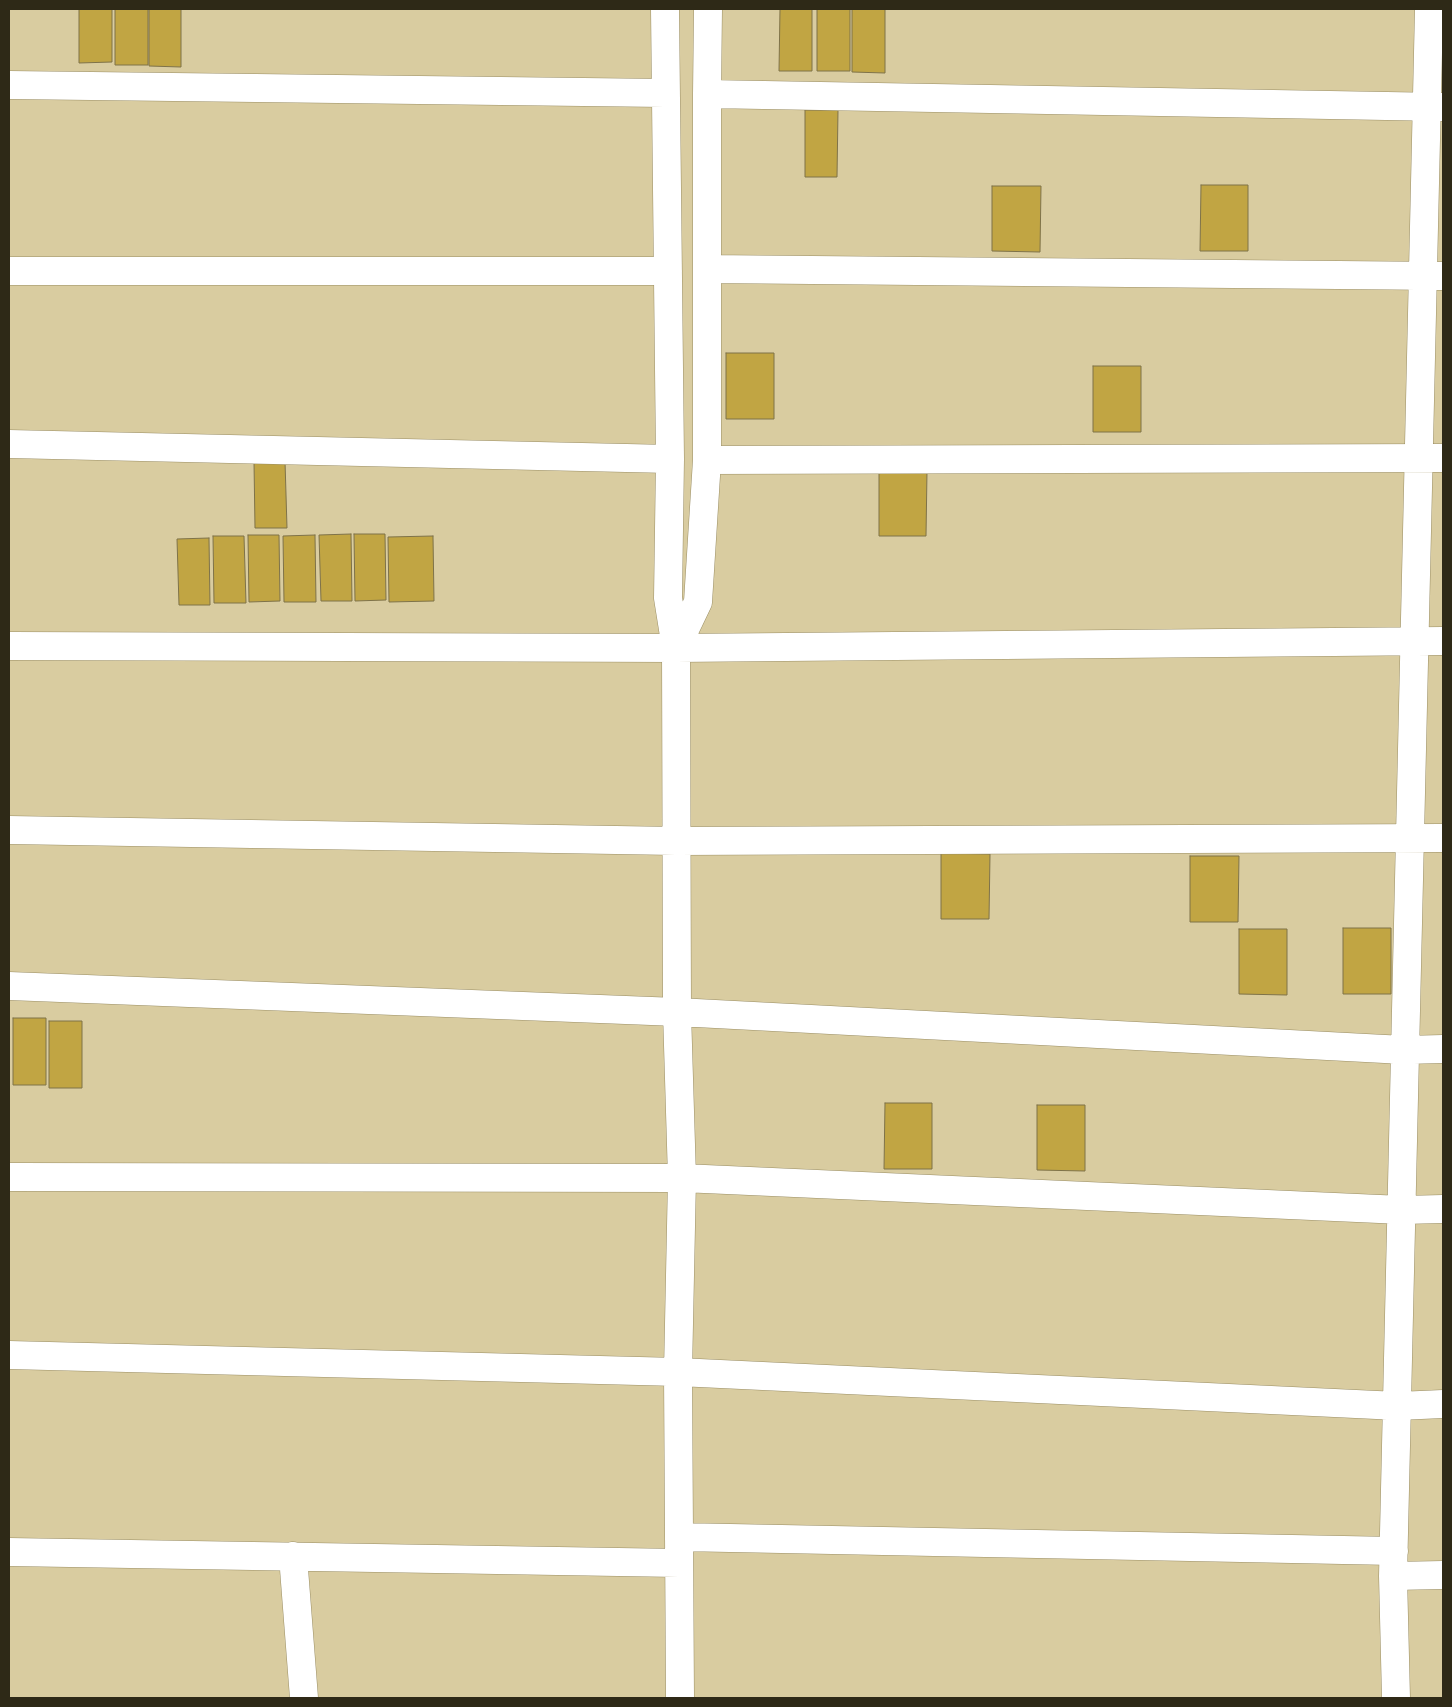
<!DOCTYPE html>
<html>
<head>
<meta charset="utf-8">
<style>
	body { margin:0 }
	#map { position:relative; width:1452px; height:1707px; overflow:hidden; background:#d9cca0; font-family:Lato,sans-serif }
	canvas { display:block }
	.frame { position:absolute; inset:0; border:10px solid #2e2917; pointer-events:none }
</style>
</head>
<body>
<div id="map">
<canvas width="1452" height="1707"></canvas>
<div class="frame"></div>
</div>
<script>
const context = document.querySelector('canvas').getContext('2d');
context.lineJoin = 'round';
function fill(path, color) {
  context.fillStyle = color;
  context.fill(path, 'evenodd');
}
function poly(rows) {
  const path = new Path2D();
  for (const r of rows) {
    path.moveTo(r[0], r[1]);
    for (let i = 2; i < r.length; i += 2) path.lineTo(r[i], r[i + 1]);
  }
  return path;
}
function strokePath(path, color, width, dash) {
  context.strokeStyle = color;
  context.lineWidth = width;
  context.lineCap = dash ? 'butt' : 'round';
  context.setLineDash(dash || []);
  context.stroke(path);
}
const building = poly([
	[79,9,112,9,112,62,79,63,79,9],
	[115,9,148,9,148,65,115,65,115,9],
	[149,9,181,9,181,67,149,66,149,9],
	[780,9,812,9,812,71,779,71,780,9],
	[817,9,850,9,850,71,817,71,817,9],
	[852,9,885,9,885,73,852,72,852,9],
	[805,110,838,110,837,177,805,177,805,110],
	[1201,185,1248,185,1248,251,1200,251,1201,185],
	[992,186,1041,186,1040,252,992,251,992,186],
	[726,353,774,353,774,419,726,419,726,353],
	[1093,366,1141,366,1141,432,1093,432,1093,366],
	[285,461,287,528,255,528,254,462,285,461],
	[879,470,927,471,926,536,879,536,879,470],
	[351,534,352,601,321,601,319,535,351,534],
	[354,534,385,534,386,600,355,601,354,534],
	[248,535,279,535,280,601,249,602,248,535],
	[315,535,316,602,284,602,283,536,315,535],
	[213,536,244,536,246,603,214,603,213,536],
	[433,536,434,601,389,602,388,537,433,536],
	[209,538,210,605,179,605,177,539,209,538],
	[941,853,990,854,989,919,941,919,941,853],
	[1190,856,1239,856,1238,922,1190,922,1190,856],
	[1343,928,1391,928,1391,994,1343,994,1343,928],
	[1239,929,1287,929,1287,995,1239,994,1239,929],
	[13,1018,46,1018,46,1085,13,1085,13,1018],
	[49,1021,82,1021,82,1088,49,1088,49,1021],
	[885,1103,932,1103,932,1169,884,1169,885,1103],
	[1037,1105,1085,1105,1085,1171,1037,1170,1037,1105]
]);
fill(building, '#c1a543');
strokePath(building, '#7e7249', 1);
const minor = poly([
	[665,9,670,459,668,598,676,648,677,1012,682,1178,678,1372,680,1698],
	[9,85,665,93],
	[707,94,1443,107],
	[707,269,1443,276],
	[9,271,668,271],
	[9,444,670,459],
	[707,460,1443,458],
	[9,646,676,648,1443,641],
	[676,648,698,602,707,460,707,94,708,9],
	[9,830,676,841,1443,838],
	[9,986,677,1012,1404,1050,1443,1049],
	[9,1177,682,1178,1402,1210,1443,1209],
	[9,1355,678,1372,1398,1406,1443,1404],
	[679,1537,1394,1551],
	[9,1552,679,1563],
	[293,1556,304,1698],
	[1393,1576,1443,1575],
	[1396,1698,1393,1576,1429,9]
]);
strokePath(minor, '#9a8e64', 29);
strokePath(minor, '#fff', 28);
</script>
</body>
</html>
